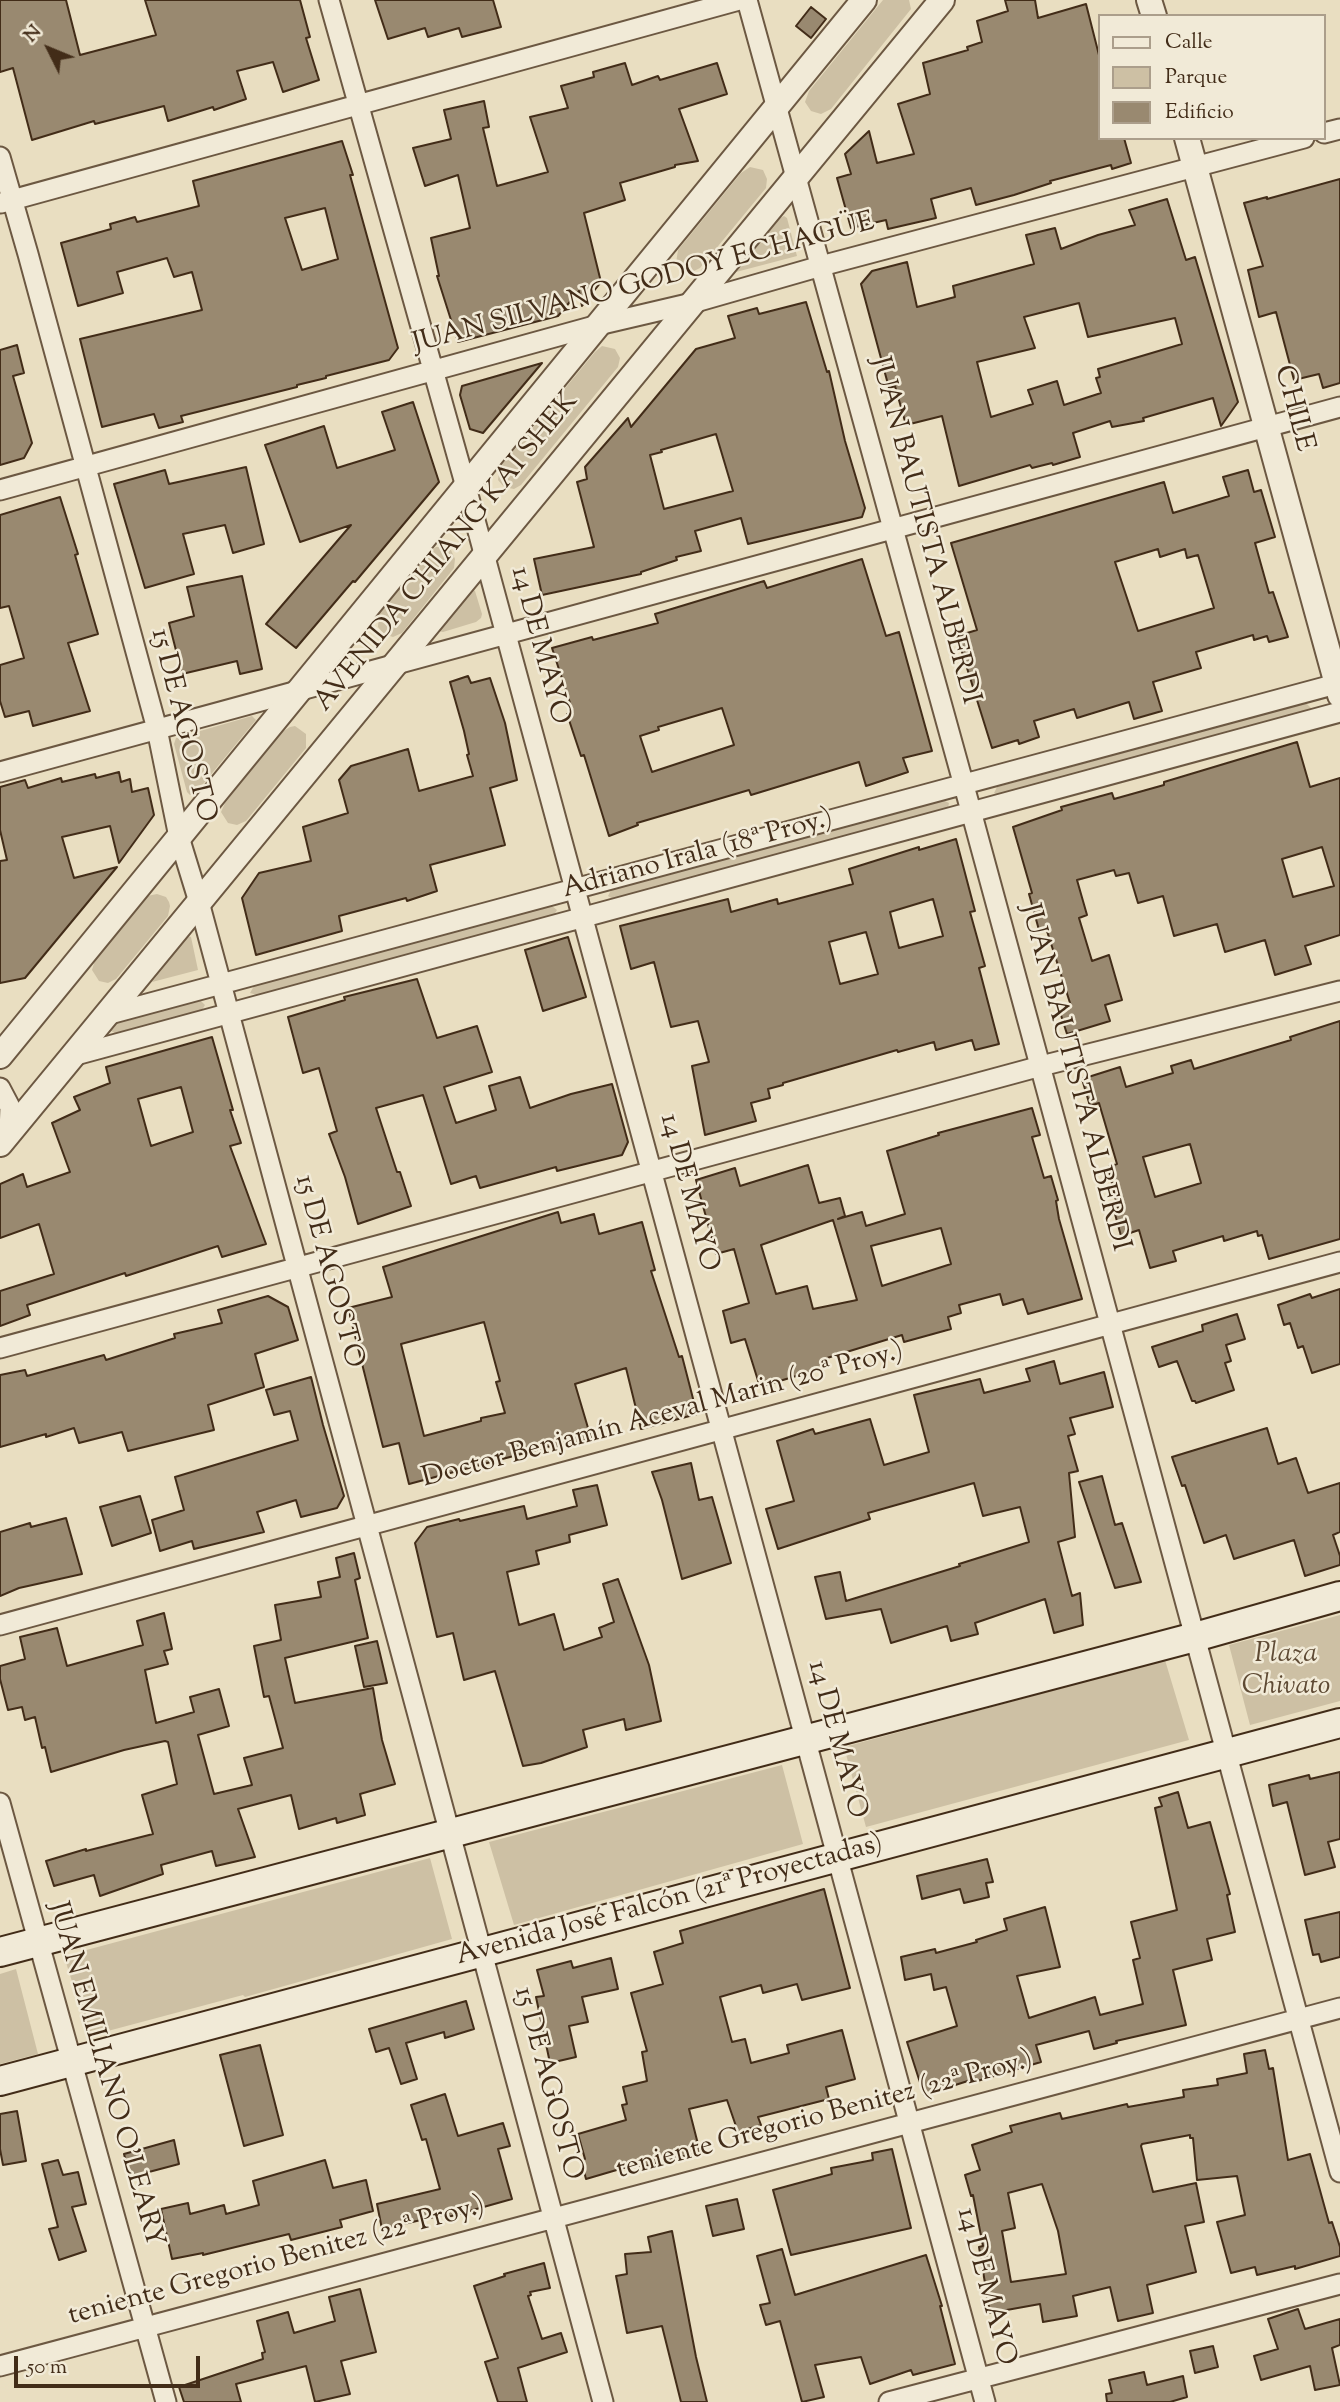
<!DOCTYPE html>
<html>
<head>
<meta charset="utf-8">
<style>
	body { margin:0 }
	#map { position:relative; width:1340px; height:2402px; overflow:hidden; background:#e9dec1; font-family:"Sorts Mill Goudy",serif }
	canvas { display:block }
	.legend { position:absolute; left:1098px; top:14px; width:228px; height:126px; box-sizing:border-box; background:#f1ead7; border:2px solid #ab9e8b; margin:0; padding:9px 12px; list-style:none; font-size:21px; color:#422c18 }
	.legend li { display:flex; align-items:center; gap:14px; height:35px }
	.legend b { width:35px; border:2px solid #ab9e8b }
	.north { position:absolute; left:14px; top:14px; width:70px; height:70px; -webkit-text-stroke:5px #f1ead7; paint-order:stroke; rotate:313deg; font-size:19px; font-weight:700; line-height:28px; text-align:center; color:#422c18 }
	.north::after { content:''; display:block; margin:auto; width:24px; height:32px; background:#422c18; clip-path:polygon(50% 0,100% 100%,50% 72%,0 100%) }
	.scale { position:absolute; left:14px; top:2356px; width:186px; height:32px; box-sizing:border-box; border:4px solid #422c18; border-top:0; padding-left:9px; font-size:21px; line-height:24px; white-space:nowrap; color:#422c18; -webkit-text-stroke:5px #f1ead7; paint-order:stroke }
</style>
</head>
<body>
<div id="map">
<canvas width="1340" height="2402"></canvas>
<ul class="legend">
<li><b style="height:9px;background:#f1ead7"></b>Calle</li>
<li><b style="height:19px;background:#cdc0a4"></b>Parque</li>
<li><b style="height:19px;background:#998970"></b>Edificio</li>
</ul>
<div class="north">N</div>
<div class="scale">50 m</div>
</div>
<script>
const context = document.querySelector('canvas').getContext('2d');
context.lineJoin = 'round';
function fill(path, color) {
  context.fillStyle = color;
  context.fill(path, 'evenodd');
}
function poly(rows) {
  const path = new Path2D();
  for (const r of rows) {
    path.moveTo(r[0], r[1]);
    for (let i = 2; i < r.length; i += 2) path.lineTo(r[i], r[i + 1]);
  }
  return path;
}
function strokePath(path, color, width, dash) {
  context.strokeStyle = color;
  context.lineWidth = width;
  context.lineCap = dash ? 'butt' : 'round';
  context.setLineDash(dash || []);
  context.stroke(path);
}
function label(font, color, halo, rows, align = 'center') {
  context.font = font + ' "Sorts Mill Goudy",serif';
  context.lineWidth = 5;
  context.setLineDash([]);
  context.textBaseline = 'middle';
  context.strokeStyle = halo;
  context.fillStyle = color;
  for (const [text, x, y, turn = 0] of rows) {
    context.save();
    context.translate(x, y);
    context.rotate((+turn || 0) * Math.PI / 180);
    context.textAlign = isNaN(turn) ? turn : align;
    if (halo) context.strokeText(text, 0, 0);
    context.fillText(text, 0, 0);
    context.restore();
  }
}
fill(poly([
	[883,0,909,0,911,9,831,109,821,114,811,111,805,102,809,91],
	[750,167,763,170,767,179,766,188,700,268,692,272,683,270,676,263,678,250,741,173],
	[784,216,787,218,797,256,736,272,780,218],
	[602,346,615,349,620,358,618,367,521,485,514,489,504,487,498,480,500,467,595,352],
	[436,547,446,547,451,550,455,559,454,568,402,633,393,637,384,634,378,627,379,613,429,552],
	[472,589,475,591,482,614,481,618,476,622,443,632,438,631],
	[1306,703,1311,708,1311,711,999,795,994,793,997,787],
	[252,716,256,720,194,795,190,795,187,792,174,744,176,738],
	[295,726,306,734,306,748,246,821,237,825,228,823,221,812,225,803,282,732,290,727],
	[943,800,949,803,948,808,945,810,613,899,608,896,611,890],
	[157,894,166,897,169,902,170,906,168,916,116,979,108,983,99,981,92,970,95,960,147,896],
	[552,906,557,910,554,915,257,995,250,993,254,986],
	[188,936,191,937,198,970,152,982],
	[200,1000,205,1005,202,1010,115,1033,109,1030,113,1024],
	[1340,1615,1340,1701,1250,1725,1229,1645],
	[1165,1660,1189,1740,866,1827,844,1747],
	[782,1765,803,1844,514,1925,489,1842],
	[430,1858,452,1939,245,1997,243,1995,89,2036,64,1956],
	[16,1969,38,2054,0,2064,0,1974]
]), '#cdc0a4');
const building = poly([
	[0,0,66,0,80,55,156,35,145,0,300,0,310,37,306,38,319,80,283,92,273,62,237,71,246,99,214,110,213,107,168,121,164,106,95,124,94,121,32,140,13,68,0,72,0,0],
	[375,0,493,0,501,27,462,37,459,28,428,37,425,28,388,39,375,0],
	[1005,0,1035,0,1038,18,1086,4,1100,59,1100,138,1124,138,1131,163,1112,169,1111,165,1050,181,1051,183,1014,195,976,205,971,188,931,199,936,218,888,229,886,220,851,228,837,178,851,174,845,154,869,131,877,163,914,154,898,104,930,94,923,63,968,50,967,47,982,42,977,21,1008,11,1005,0],
	[811,7,826,19,811,38,796,26,811,7],
	[625,63,632,85,658,76,660,80,717,63,727,94,679,109,698,161,675,165,675,167,620,183,625,200,584,213,601,282,582,306,579,291,558,316,458,342,437,276,439,276,431,238,470,228,458,175,425,186,413,148,451,139,444,110,484,101,489,127,483,128,497,186,548,172,530,117,568,108,561,86,594,77,593,72,625,63],
	[342,141,353,175,350,175,398,348,389,360,326,376,326,378,297,385,297,387,181,416,183,422,159,428,154,414,102,427,80,339,202,310,192,272,174,277,167,258,117,272,123,293,78,306,61,243,111,229,110,224,135,217,137,222,199,206,193,181,342,141],
	[325,208,338,259,302,270,285,218,325,208],
	[1340,179,1340,383,1323,388,1319,374,1294,380,1276,312,1259,317,1248,270,1263,266,1244,203,1267,197,1267,199,1340,179],
	[1167,199,1186,260,1195,257,1238,402,1221,426,1213,398,1143,418,1144,421,1112,427,1110,421,1073,433,1080,457,1053,465,1052,463,1032,468,1030,465,959,486,942,416,906,425,895,386,889,388,861,284,872,271,907,262,917,307,955,297,953,286,1034,264,1026,235,1055,228,1061,249,1098,235,1135,225,1129,210,1167,199],
	[1079,303,1088,337,1175,318,1182,344,1098,369,1100,377,1096,378,1101,393,1064,405,1057,381,1028,390,1033,404,991,417,977,362,1035,348,1024,317,1079,303],
	[806,302,827,372,829,371,845,441,865,508,862,517,748,544,741,518,695,531,701,551,676,557,677,560,641,572,641,574,542,595,534,559,594,547,577,482,587,479,585,467,628,418,631,427,696,349,735,338,728,316,757,308,759,314,806,302],
	[716,434,733,491,664,509,650,455,662,452,661,450,716,434],
	[17,345,24,373,13,376,32,443,24,458,0,465,0,350,17,345],
	[542,363,483,433,470,429,460,395,462,386,542,363],
	[413,402,439,482,355,582,353,581,296,648,266,624,351,525,300,542,265,445,324,426,337,468,395,450,382,412,413,402],
	[246,467,264,544,233,553,225,525,183,534,194,574,145,588,114,484,165,470,169,484,246,467],
	[1248,470,1254,492,1261,490,1275,537,1255,543,1269,593,1273,592,1288,637,1269,642,1267,636,1254,640,1253,635,1196,652,1201,668,1153,682,1162,711,1134,719,1129,702,1077,718,1074,709,1034,721,1039,737,1019,744,1018,740,992,748,957,636,977,630,951,543,1164,482,1173,513,1229,496,1223,477,1248,470],
	[1158,549,1160,557,1185,549,1187,558,1198,555,1214,608,1138,631,1115,562,1158,549],
	[60,497,78,554,75,555,98,634,68,643,90,711,33,726,29,711,5,717,0,701,0,665,24,658,9,606,0,608,0,515,60,497],
	[862,559,886,636,899,632,932,751,903,758,908,772,866,786,859,762,751,795,749,790,637,823,638,825,609,836,584,755,581,756,567,714,573,712,552,648,592,637,593,640,658,623,655,614,764,581,767,588,862,559],
	[722,708,734,745,652,772,640,736,659,730,658,727,722,708],
	[242,576,262,669,240,674,237,661,182,674,169,623,194,616,187,587,242,576],
	[468,676,471,683,490,678,505,723,517,780,490,788,505,845,430,865,437,891,407,901,406,898,339,916,342,931,256,955,242,898,259,873,311,861,303,827,348,813,339,780,351,766,408,749,419,791,473,776,467,755,469,754,464,731,450,682,468,676],
	[1297,742,1310,787,1340,778,1340,935,1305,946,1311,964,1275,975,1265,940,1225,952,1217,924,1174,936,1163,896,1138,903,1129,873,1116,876,1114,870,1077,880,1087,915,1079,918,1092,961,1109,955,1122,1000,1105,1005,1110,1021,1067,1034,1059,1009,1071,1006,1046,928,1039,930,1029,894,1032,893,1013,827,1062,810,1061,807,1112,793,1114,799,1164,785,1164,782,1297,742],
	[1322,847,1334,886,1293,897,1282,859,1322,847],
	[119,772,121,782,130,779,132,792,148,788,154,815,119,863,110,826,62,837,74,878,117,867,25,978,0,983,0,861,7,860,0,830,0,787,25,780,28,788,61,778,62,782,95,774,96,778,119,772],
	[956,839,975,911,970,912,985,966,979,968,999,1044,975,1050,972,1040,936,1050,934,1042,898,1052,897,1050,783,1083,783,1085,768,1089,770,1098,751,1103,756,1121,705,1135,692,1066,709,1062,698,1021,671,1027,654,962,631,969,620,926,728,899,731,912,777,899,778,904,812,895,853,884,849,869,919,847,919,850,956,839],
	[933,899,943,936,899,948,890,912,933,899],
	[866,932,878,974,840,984,829,942,866,932],
	[568,937,586,997,543,1011,525,950,568,937],
	[417,979,437,1038,477,1026,492,1072,444,1087,456,1123,496,1110,489,1086,520,1077,530,1108,571,1094,612,1084,628,1142,622,1155,557,1171,556,1167,480,1188,476,1176,451,1184,423,1095,376,1108,397,1172,400,1172,411,1206,358,1224,345,1177,329,1134,337,1131,319,1068,303,1073,288,1017,345,1000,344,997,417,979],
	[1340,1021,1340,1239,1269,1259,1262,1235,1258,1236,1257,1231,1224,1241,1223,1236,1173,1251,1176,1261,1150,1268,1139,1230,1121,1236,1115,1214,1119,1213,1108,1167,1117,1164,1099,1103,1090,1106,1082,1079,1120,1067,1126,1087,1173,1073,1171,1066,1191,1060,1194,1069,1291,1040,1290,1037,1340,1021],
	[1190,1144,1201,1183,1155,1197,1143,1157,1190,1144],
	[212,1037,233,1110,230,1110,241,1143,230,1146,266,1244,222,1257,218,1246,126,1276,125,1273,27,1305,30,1315,0,1326,0,1291,54,1274,39,1224,0,1238,0,1184,23,1174,27,1187,70,1172,52,1123,80,1110,74,1097,110,1083,106,1067,212,1037],
	[181,1087,193,1132,151,1146,138,1099,181,1087],
	[1032,1108,1040,1135,1032,1137,1044,1178,1051,1176,1058,1200,1056,1201,1059,1219,1082,1299,1028,1314,1023,1299,1003,1305,1000,1294,959,1305,961,1313,948,1317,951,1329,904,1342,902,1335,827,1358,829,1366,760,1387,745,1339,731,1343,723,1311,749,1303,734,1249,716,1254,696,1180,735,1168,740,1186,808,1165,819,1203,840,1198,845,1216,838,1219,862,1212,866,1226,905,1214,887,1151,939,1135,938,1133,1032,1108],
	[833,1220,857,1300,813,1309,807,1286,776,1294,761,1245,833,1220],
	[941,1228,951,1264,882,1286,871,1246,941,1228],
	[558,1212,561,1223,594,1214,599,1234,642,1222,655,1270,651,1271,679,1357,682,1356,697,1414,641,1429,626,1368,575,1384,591,1438,552,1450,551,1446,409,1484,399,1443,383,1447,348,1308,392,1297,383,1267,558,1212],
	[484,1322,500,1381,496,1382,505,1413,481,1418,481,1421,424,1436,401,1344,484,1322],
	[1340,1289,1340,1364,1312,1373,1303,1346,1298,1348,1290,1323,1284,1325,1278,1305,1310,1294,1312,1298,1340,1289],
	[268,1296,288,1307,298,1340,255,1354,264,1387,208,1405,214,1430,128,1451,122,1432,79,1443,74,1428,46,1437,46,1434,0,1447,0,1375,25,1370,27,1376,104,1355,106,1360,175,1338,174,1334,222,1323,218,1310,268,1296],
	[1237,1314,1245,1339,1226,1345,1231,1361,1225,1363,1234,1390,1196,1403,1195,1401,1192,1401,1177,1361,1159,1367,1152,1347,1203,1331,1202,1325,1237,1314],
	[1054,1361,1060,1384,1104,1372,1113,1407,1070,1418,1075,1434,1068,1436,1078,1471,1069,1473,1075,1537,1058,1542,1072,1596,1080,1593,1083,1625,1054,1633,1045,1599,975,1623,978,1634,951,1641,947,1626,891,1643,881,1609,826,1619,815,1577,840,1572,846,1601,960,1566,959,1564,1029,1542,1020,1507,983,1516,974,1483,868,1513,870,1519,778,1549,766,1509,794,1501,777,1441,813,1429,815,1434,870,1419,884,1465,929,1452,914,1395,980,1379,984,1393,1030,1381,1026,1369,1054,1361],
	[311,1377,323,1425,344,1496,337,1508,301,1517,296,1500,257,1512,264,1532,194,1549,192,1541,160,1551,152,1520,184,1510,175,1477,298,1440,290,1411,274,1415,266,1390,311,1377],
	[1267,1428,1278,1464,1296,1458,1308,1493,1340,1483,1340,1532,1333,1535,1340,1556,1340,1565,1305,1576,1294,1540,1234,1559,1226,1535,1204,1543,1185,1485,1182,1486,1172,1457,1267,1428],
	[691,1463,699,1500,712,1497,731,1563,682,1579,662,1500,652,1472,691,1463],
	[1102,1476,1115,1525,1122,1523,1141,1582,1115,1588,1079,1482,1102,1476],
	[597,1485,607,1525,569,1535,570,1542,536,1551,539,1564,507,1572,519,1625,554,1614,564,1650,602,1637,599,1628,614,1622,603,1584,618,1579,649,1665,661,1721,626,1730,624,1719,583,1730,587,1747,541,1763,523,1766,495,1671,464,1680,453,1633,437,1637,415,1543,427,1527,459,1519,460,1521,524,1506,527,1519,577,1506,573,1490,597,1485],
	[140,1496,151,1533,112,1546,100,1507,140,1496],
	[66,1518,82,1574,19,1588,0,1596,0,1532,30,1523,31,1527,66,1518],
	[354,1553,360,1578,355,1580,368,1638,285,1658,295,1703,373,1688,382,1740,395,1784,360,1794,365,1815,337,1823,336,1818,299,1829,291,1795,238,1809,255,1857,216,1866,212,1851,161,1865,163,1874,100,1896,94,1875,54,1886,46,1861,86,1849,86,1851,153,1834,142,1795,177,1784,168,1742,165,1741,124,1750,51,1772,45,1747,42,1748,35,1717,25,1720,22,1707,8,1710,0,1679,0,1666,25,1659,20,1637,57,1628,67,1666,143,1645,137,1621,164,1613,172,1649,164,1651,168,1664,145,1670,156,1723,194,1712,190,1697,219,1689,229,1726,198,1735,214,1794,252,1785,244,1758,283,1748,269,1696,264,1697,254,1646,281,1640,275,1605,321,1597,318,1582,340,1577,336,1558,354,1553],
	[377,1641,387,1683,364,1687,355,1646,377,1641],
	[1340,1772,1340,1839,1328,1842,1335,1867,1305,1875,1287,1802,1273,1806,1269,1785,1309,1775,1310,1779,1340,1772],
	[1178,1792,1188,1828,1210,1822,1230,1894,1227,1895,1235,1932,1207,1939,1212,1960,1173,1970,1186,2025,1116,2041,1117,2043,1094,2049,1089,2031,1036,2045,1041,2062,974,2082,974,2079,924,2095,907,2042,957,2026,946,1987,934,1990,931,1974,905,1980,901,1957,935,1949,936,1953,977,1942,976,1940,1007,1930,1004,1919,1045,1907,1060,1967,1017,1976,1029,2018,1095,1997,1100,2015,1143,2004,1133,1960,1140,1958,1131,1922,1177,1910,1155,1808,1162,1806,1159,1798,1178,1792],
	[987,1859,993,1882,986,1883,989,1897,964,1903,960,1889,922,1899,917,1876,987,1859],
	[824,1889,850,1988,802,2000,797,1984,763,1993,761,1985,720,1997,732,2042,745,2039,751,2063,789,2053,787,2045,842,2030,855,2079,826,2087,829,2099,758,2117,761,2125,738,2132,727,2100,689,2109,700,2152,638,2168,637,2164,586,2179,581,2160,585,2159,578,2134,626,2120,622,2105,627,2104,623,2087,647,2081,642,2052,647,2051,631,1993,663,1984,654,1952,683,1943,680,1931,824,1889],
	[1340,1912,1340,1957,1321,1962,1319,1954,1313,1955,1305,1920,1340,1912],
	[611,1958,618,1989,582,1997,588,2022,569,2026,576,2057,550,2063,536,1997,544,1996,537,1970,571,1961,573,1968,611,1958],
	[466,2001,474,2029,445,2038,444,2032,406,2043,417,2079,401,2084,389,2048,376,2052,369,2029,466,2001],
	[260,2045,283,2135,244,2146,220,2055,260,2045],
	[1265,2050,1269,2069,1273,2068,1288,2160,1310,2154,1329,2223,1332,2222,1340,2247,1340,2256,1295,2269,1295,2266,1257,2275,1255,2267,1231,2273,1217,2222,1245,2215,1237,2176,1197,2180,1193,2138,1190,2138,1190,2135,1142,2144,1141,2146,1153,2192,1196,2183,1204,2222,1185,2226,1196,2272,1147,2285,1153,2313,1118,2321,1110,2287,1073,2296,1077,2316,1043,2322,1040,2304,990,2313,979,2247,983,2246,973,2195,971,2196,965,2175,980,2170,972,2145,1012,2132,1010,2126,1060,2113,1062,2119,1127,2104,1128,2107,1184,2097,1183,2090,1218,2085,1217,2079,1247,2073,1244,2054,1265,2050],
	[1042,2184,1058,2231,1066,2274,1011,2282,1002,2231,1015,2228,1008,2193,1042,2184],
	[445,2094,458,2136,503,2123,510,2146,498,2149,512,2199,448,2217,447,2214,382,2229,377,2204,440,2189,426,2139,422,2140,411,2105,445,2094],
	[17,2111,26,2161,3,2165,0,2149,0,2114,17,2111],
	[174,2140,179,2164,130,2177,124,2154,174,2140],
	[892,2149,911,2228,791,2255,773,2190,832,2174,831,2168,873,2160,872,2153,892,2149],
	[58,2160,63,2175,78,2172,86,2204,72,2207,86,2251,59,2260,49,2229,58,2227,42,2164,58,2160],
	[325,2160,333,2188,366,2180,373,2211,340,2220,342,2227,291,2240,289,2234,203,2255,203,2253,172,2259,161,2209,188,2203,190,2214,224,2205,226,2214,259,2205,253,2181,325,2160],
	[737,2199,744,2229,713,2236,706,2206,737,2199],
	[672,2231,696,2357,707,2402,681,2402,662,2326,627,2333,616,2276,627,2274,625,2254,651,2252,648,2237,672,2231],
	[782,2249,795,2295,926,2255,942,2306,940,2306,955,2364,913,2375,911,2370,870,2384,861,2357,815,2365,824,2397,802,2402,780,2321,766,2325,760,2305,770,2303,757,2256,782,2249],
	[544,2263,550,2288,530,2292,531,2295,528,2296,542,2339,561,2333,567,2352,518,2368,527,2402,498,2402,485,2362,498,2358,474,2286,505,2276,504,2274,544,2263],
	[360,2289,376,2352,341,2361,350,2394,315,2402,306,2366,236,2384,241,2402,184,2402,179,2387,263,2359,262,2353,265,2352,257,2321,288,2312,294,2333,335,2321,329,2297,360,2289],
	[1298,2309,1305,2329,1340,2319,1340,2345,1332,2348,1340,2385,1315,2390,1310,2366,1261,2380,1254,2356,1278,2349,1268,2319,1298,2309],
	[1213,2346,1218,2367,1195,2373,1190,2351,1213,2346],
	[1144,2372,1147,2385,1183,2376,1187,2397,1170,2402,1107,2402,1106,2394,1112,2393,1109,2380,1144,2372]
]);
fill(building, '#998970');
strokePath(building, '#422c18', 2);
const minor = poly([
	[329,0,466,487,985,2402],
	[747,0,971,811,1340,2172],
	[1324,133,1340,129],
	[0,157,28,254,157,729,179,837,199,902,603,2402],
	[1,203,739,0],
	[0,490,598,325,692,303,821,266,1304,138],
	[0,772,1340,407],
	[106,1015,1340,683],
	[72,1056,1340,712],
	[0,1088,10,1107,9,1133],
	[0,1348,1041,1066,1340,991],
	[0,1625,1340,1262],
	[0,1803,166,2402],
	[0,2366,1340,2008],
	[889,2402,1340,2284]
]);
const tertiary = poly([
	[1149,0,1154,16],
	[1187,138,1340,695],
	[0,1056,864,0],
	[0,1144,942,0]
]);
const secondary = poly([
	[0,1952,1195,1637,1340,1596],
	[0,2081,1340,1723]
]);
strokePath(minor, '#6c5842', 23);
strokePath(tertiary, '#6c5842', 28);
strokePath(secondary, '#422c18', 32);
strokePath(minor, '#f1ead7', 19);
strokePath(tertiary, '#f1ead7', 24);
strokePath(secondary, '#f1ead7', 28);
label('28px', '#422c18', '#f1ead7', [
	["JUAN SILVANO GODOY ECHAGÜE",644,285,-15],
	["CHILE",1292,409,75],
	["JUAN BAUTISTA ALBERDI",923,531,75],
	["AVENIDA CHIANG KAI SHEK",448,553,-51],
	["14 DE MAYO",538,646,75],
	["15 DE AGOSTO",181,726,76],
	["Adriano Irala (18ª Proy.)",698,856,-15],
	["JUAN BAUTISTA ALBERDI",1073,1078,75],
	["14 DE MAYO",687,1193,75],
	["15 DE AGOSTO",327,1272,75],
	["Doctor Benjamín Aceval Marin (20ª Proy.)",663,1417,-15],
	["14 DE MAYO",835,1740,75],
	["Avenida José Falcón (21ª Proyectadas)",670,1902,-15],
	["JUAN EMILIANO O'LEARY",104,2075,74],
	["15 DE AGOSTO",546,2084,75],
	["teniente Gregorio Benitez (22ª Proy.)",825,2117,-15],
	["teniente Gregorio Benitez (22ª Proy.)",277,2263,-15],
	["14 DE MAYO",984,2287,75]
]);
label('italic 28px', '#5e4a34', '#f1ead7', [
	["Plaza",1286,1656],
	["Chivato",1286,1688]
]);
</script>
</body>
</html>
